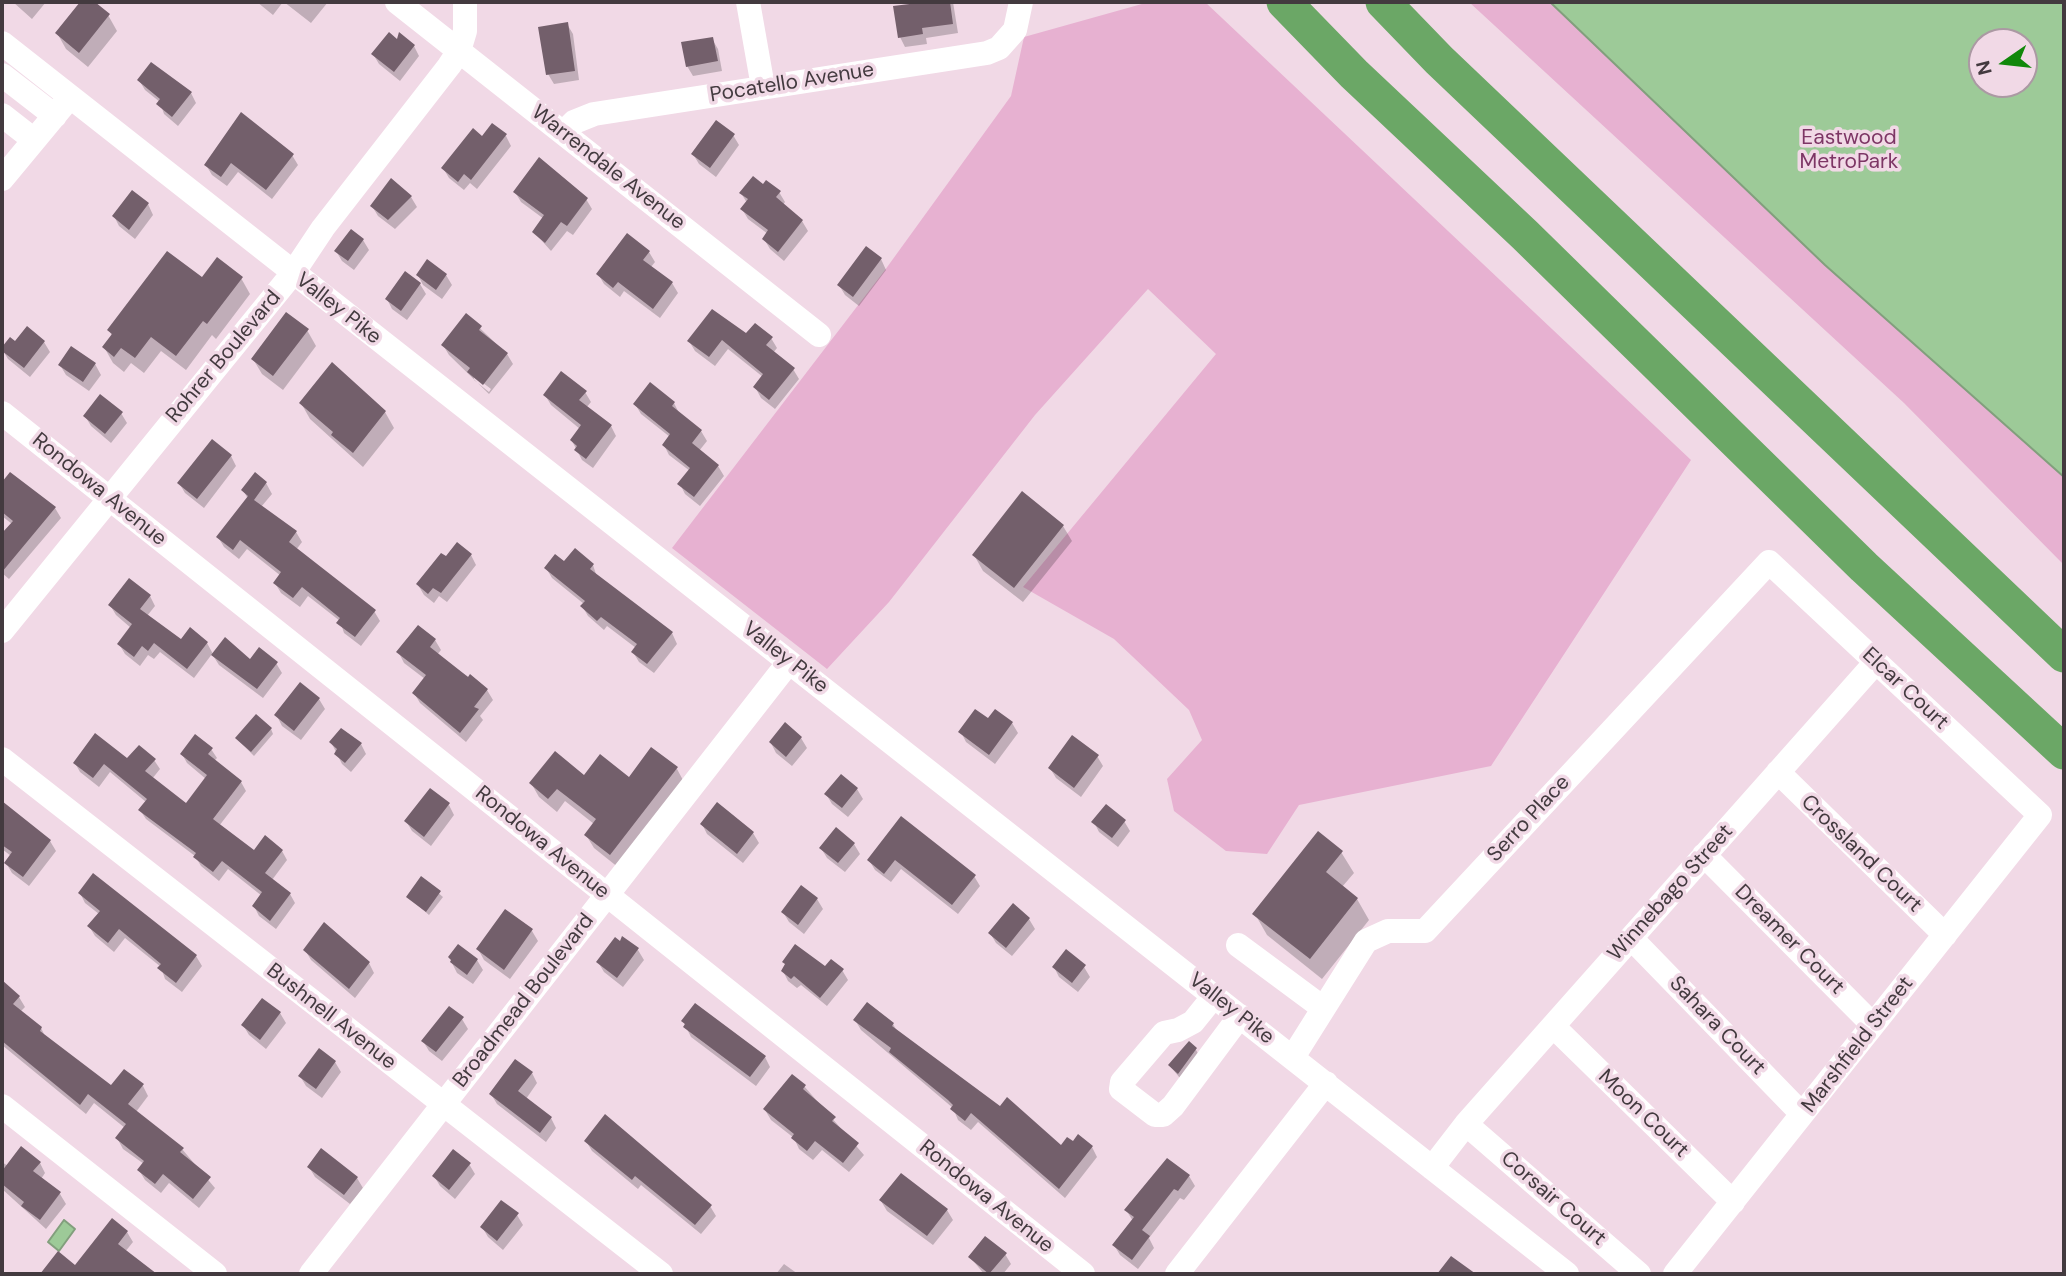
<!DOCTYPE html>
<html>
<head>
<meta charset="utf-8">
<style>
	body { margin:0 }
	#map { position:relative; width:2066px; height:1276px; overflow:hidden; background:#f1d9e6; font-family:"DM Sans",sans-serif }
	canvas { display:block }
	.frame { position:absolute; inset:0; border:4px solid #433a3f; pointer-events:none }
	.north { position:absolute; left:1968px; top:28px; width:70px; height:70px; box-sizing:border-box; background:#f1d9e6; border:2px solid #ab99a3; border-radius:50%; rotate:256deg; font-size:19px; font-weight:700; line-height:28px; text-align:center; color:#433a3f }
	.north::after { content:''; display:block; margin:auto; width:24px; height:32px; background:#11880a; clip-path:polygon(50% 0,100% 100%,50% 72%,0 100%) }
</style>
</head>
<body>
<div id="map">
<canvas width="2066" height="1276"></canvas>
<div class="frame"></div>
<div class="north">N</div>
</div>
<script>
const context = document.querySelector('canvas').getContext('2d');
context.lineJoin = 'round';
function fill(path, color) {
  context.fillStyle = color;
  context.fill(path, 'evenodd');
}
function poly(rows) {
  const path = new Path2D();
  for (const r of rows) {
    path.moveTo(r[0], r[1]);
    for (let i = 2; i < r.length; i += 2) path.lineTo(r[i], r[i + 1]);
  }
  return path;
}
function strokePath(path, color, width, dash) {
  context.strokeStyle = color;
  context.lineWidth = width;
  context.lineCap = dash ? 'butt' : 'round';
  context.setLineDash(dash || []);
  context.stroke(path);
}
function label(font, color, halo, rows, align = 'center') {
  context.font = font + ' "DM Sans",sans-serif';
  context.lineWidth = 7;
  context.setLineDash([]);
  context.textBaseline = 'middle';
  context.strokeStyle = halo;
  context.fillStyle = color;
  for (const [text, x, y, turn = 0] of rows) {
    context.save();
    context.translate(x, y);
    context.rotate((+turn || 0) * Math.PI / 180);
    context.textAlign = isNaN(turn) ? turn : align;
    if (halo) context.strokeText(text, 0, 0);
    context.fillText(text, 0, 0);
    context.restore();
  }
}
fill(poly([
	[1149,2,1205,2,1691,460,1491,766,1299,805,1267,854,1226,851,1174,811,1167,779,1202,740,1189,710,1114,639,1023,587,1216,354,1148,289,1035,415,889,602,827,669,672,548,885,270,1011,96,1024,37],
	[1469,2,2064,2,2064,565,1904,403],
	[1982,42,2024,42,2024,84,1982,84]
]), '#e7b1d1');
const water = poly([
	[1550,2,2064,2,2064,477,1825,265,1550,2],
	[1982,42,2024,42,2024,84,1982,84,1982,42],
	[64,1220,75,1229,59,1251,48,1242,64,1220]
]);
fill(water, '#9dca98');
strokePath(water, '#829f7d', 2);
fill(poly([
	[13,2,46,2,32,19],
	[82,2,92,2,108,15,117,31,88,67,66,49,57,33],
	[257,2,283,2,273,15],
	[284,2,328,2,311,23],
	[931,2,953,2,958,33,926,38,927,44,905,47,900,37],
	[567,24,573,34,579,80,554,84,548,74],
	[712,39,718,49,722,71,693,76,687,66],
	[398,42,414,46,419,56,400,81,379,64,373,54],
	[139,80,191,93,196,103,178,126,164,114,160,102,145,90],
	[733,135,739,145,716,177,699,164,693,154],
	[506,136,511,146,477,189,470,183,464,190,449,178,443,168,482,138],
	[292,155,298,165,272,199,238,172,227,186,212,175,206,165],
	[763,186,779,192,785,202,783,205,802,221,808,231,784,261,770,249,764,239,768,234,748,219,742,209,747,203,741,193],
	[515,192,586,199,592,209,573,235,567,231,551,251,534,232,544,219,521,202],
	[411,197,417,207,395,229,378,216,372,206],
	[148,204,153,215,135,239,119,226,114,216],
	[363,240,369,250,354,270,342,261,336,251],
	[649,252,655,262,651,267,672,283,678,293,660,318,624,291,620,297,604,284,598,274],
	[881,259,886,270,859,306,845,295,839,285],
	[418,275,446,275,452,285,442,299,423,285],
	[241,278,250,294,216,339,212,335,186,370,161,351,144,373,131,363,124,372,113,363,104,347,112,336,109,330,202,279],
	[420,284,426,294,407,320,392,309,387,299],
	[466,315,507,354,513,364,489,394,449,355,443,345],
	[474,376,491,389,489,392,474,380],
	[307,330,316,346,283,390,262,374,253,359],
	[747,336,771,338,777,348,773,353,793,369,799,379,775,409,761,398,755,387,763,377,728,349,715,366,695,351,689,341],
	[44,342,50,352,30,377,8,359,2,349,15,343],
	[72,348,95,364,101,375,89,391,66,375,60,365],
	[332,365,385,412,394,428,363,467,310,419,301,403],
	[585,392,591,402,586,408,611,426,616,436,593,468,582,460,572,441,580,429,551,405,545,395],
	[674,403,679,413,701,431,707,441,699,451,718,466,724,476,700,506,685,494,680,484,690,471,669,455,664,445,670,437,641,414,635,404],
	[121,413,127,423,111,443,91,426,85,416],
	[231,456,236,466,204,508,185,493,179,483],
	[11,474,55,508,61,518,9,579,2,573,2,536,12,524,2,516,2,485],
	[266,483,272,494,261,507,296,532,302,542,296,550,374,611,380,621,361,646,344,633,340,621,308,596,300,607,281,593,275,583,281,576,247,549,239,559,224,547,218,537,248,499,243,490],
	[1063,526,1072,541,1023,602,983,571,974,555],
	[471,555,476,565,447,602,439,596,434,603,424,595,418,585,446,559],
	[565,564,593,565,597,577,672,633,677,644,654,673,639,662,633,652,636,648,607,626,604,630,588,616,582,606,584,604,552,578,546,568],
	[150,596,155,606,147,616,181,642,207,643,213,654,276,663,282,673,263,698,219,665,212,654,194,678,160,652,154,659,148,655,140,666,125,654,119,644,131,628,116,615,110,605],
	[435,640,441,650,437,655,487,690,493,700,480,716,483,720,466,742,420,703,414,693,425,679,404,663,399,653],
	[319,699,325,709,301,740,282,726,277,716],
	[995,711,1012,723,1018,733,995,764,966,742,961,732,988,721],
	[271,729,273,734,254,756,237,739],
	[801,738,807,748,792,766,776,753,771,743],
	[331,742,361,744,366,754,351,772,342,764],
	[211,749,217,758,214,761,241,782,246,791,219,826,254,853,282,851,287,860,272,880,290,894,295,903,276,929,259,916,254,906,262,896,228,869,219,881,201,866,195,856,146,819,140,810,146,802,110,772,99,787,80,772,75,763,154,760,160,769,152,779,186,805,206,779,187,763,182,754],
	[1097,756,1103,766,1081,797,1056,778,1050,768],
	[677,769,684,782,619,868,594,848,586,835,594,824,565,801,557,812,539,797,531,783,584,777,629,779],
	[841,776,857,789,863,799,848,817,832,804,826,794],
	[2,803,50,841,56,851,29,886,12,873,6,863,11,856,2,849],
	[717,804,753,833,759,843,743,863,707,834,702,824],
	[449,805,454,815,431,846,412,831,406,821],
	[901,819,974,876,980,886,958,914,901,869,891,882,875,870,869,860],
	[1124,821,1130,831,1118,847,1099,832,1094,822],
	[854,844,860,854,845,872,827,858,821,848],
	[1341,852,1354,873,1342,887,1357,899,1369,920,1322,979,1267,935,1255,914],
	[421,878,443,897,429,915,408,897],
	[80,893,196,956,202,966,182,992,165,979,161,967,125,938,114,952,95,936,89,926,99,914,85,903],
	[817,899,823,909,804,934,789,922,783,912],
	[1013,906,1029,919,1035,929,1012,956,996,943,990,933],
	[506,911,532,931,538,941,510,979,484,960,478,949],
	[623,939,638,950,644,960,623,987,604,972,598,962,621,944],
	[458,946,477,960,483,970,473,984,457,973,452,963],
	[305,950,369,963,374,973,355,998,311,960],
	[1054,967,1084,967,1090,977,1078,992,1059,977],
	[825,968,842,970,848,980,827,1006,801,985,797,988,788,981,783,971],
	[3,983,19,997,25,1007,20,1012,41,1028,46,1038,111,1088,143,1086,148,1096,136,1112,182,1149,215,1188,199,1208,169,1183,161,1193,145,1180,139,1170,144,1164,123,1149,117,1138,125,1128,94,1103,86,1114,2,1045],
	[280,1013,286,1023,266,1049,249,1035,243,1025],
	[462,1019,468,1029,442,1061,429,1051,423,1041],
	[855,1020,893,1024,898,1033,1001,1108,1061,1147,1092,1147,1097,1157,1065,1198,978,1122,971,1130,958,1120,953,1108,861,1030],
	[683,1021,765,1057,770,1067,756,1086,691,1037],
	[1187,1045,1196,1050,1202,1060,1184,1083,1170,1066],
	[319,1050,335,1062,341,1072,322,1098,306,1086,300,1076],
	[532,1073,537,1083,526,1099,551,1118,556,1128,546,1142,497,1104,491,1094],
	[804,1086,864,1155,849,1172,822,1150,813,1160,799,1149,794,1138,771,1120,765,1110],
	[586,1141,710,1206,716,1216,701,1234,641,1185,638,1189,592,1151],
	[2,1162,8,1166,40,1163,45,1173,41,1179,60,1194,66,1204,46,1229,2,1189],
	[469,1164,475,1174,455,1199,440,1186,434,1176],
	[309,1167,357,1178,363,1188,350,1204,315,1177],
	[1189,1176,1195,1186,1184,1200,1180,1198,1149,1238,1154,1248,1138,1269,1120,1255,1114,1245,1133,1221,1126,1210],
	[881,1201,947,1210,953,1220,933,1245,887,1211],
	[517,1215,523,1225,503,1250,488,1237,482,1227],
	[127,1232,133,1242,125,1252,154,1274,95,1274,88,1269],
	[1005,1254,1011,1264,1003,1274,984,1274,970,1257],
	[784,1264,798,1274,776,1274]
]), '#0003');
fill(poly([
	[80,2,95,2,110,14,79,53,55,33],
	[926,2,950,2,953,24,922,28,923,34,898,38,893,6],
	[568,22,575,71,546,75,538,27],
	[389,32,397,39,399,32,415,45,394,72,371,54],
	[713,37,718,61,686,67,681,42],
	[151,62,192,92,172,117,156,104,160,99,137,80],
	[241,112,294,154,266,190,231,163,221,177,204,165],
	[716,120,735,134,710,168,691,154],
	[492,123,507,134,471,180,464,174,458,182,441,168,473,128,482,136],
	[539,157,588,198,567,226,561,222,545,243,532,232,544,215,513,192],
	[753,176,763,184,766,180,781,191,776,197,803,220,778,252,762,239,768,230,740,209,748,199,739,193],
	[391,178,412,196,388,220,370,206],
	[132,190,149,203,129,230,112,216],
	[351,229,364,239,348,261,334,251],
	[627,233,650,251,643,260,673,282,653,309,618,282,613,288,596,274],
	[866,246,882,258,853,297,837,285],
	[167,251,202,277,217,257,243,277,207,324,203,321,176,356,151,337,135,358,121,348,114,357,102,347,112,334,107,330],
	[427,259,447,274,436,290,416,275],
	[405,271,421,283,401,311,385,299],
	[712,309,746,333,755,323,773,337,766,345,795,368,769,400,753,387,763,374,722,340,709,357,687,341],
	[286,312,309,329,273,376,251,359],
	[466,313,482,326,479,330,508,353,483,385,467,372,470,368,441,345],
	[27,326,45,341,24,368,2,351,2,347,10,337,15,341],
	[71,346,96,363,83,382,58,365],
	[332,362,386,411,353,453,331,435,333,432,299,403],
	[561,371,587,391,579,400,612,425,586,459,574,450,577,446,570,440,581,425,543,395],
	[650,382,675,402,672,406,702,430,692,443,719,465,694,497,677,484,690,468,662,445,670,434,633,404],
	[100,394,123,412,105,434,83,416],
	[212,439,232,455,197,499,177,483],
	[10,472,56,507,2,572,2,533,13,521,2,512,2,482],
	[255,472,267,482,254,500,297,531,289,542,376,610,355,637,336,623,340,618,302,587,293,598,273,583,281,572,240,540,233,550,216,537,248,496,241,490],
	[1022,491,1064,525,1014,588,972,555],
	[457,542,472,554,441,593,433,588,428,594,416,584,441,553,446,556],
	[575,548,594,564,590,569,673,632,647,664,631,652,637,644,601,617,597,621,580,606,585,601,544,568,555,554,564,561],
	[129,578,151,595,140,609,181,639,190,627,208,642,187,669,154,643,148,651,142,646,134,657,117,644,132,624,108,605],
	[418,625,436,639,430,647,468,677,470,674,488,689,474,707,479,709,460,733,412,693,426,675,396,652],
	[225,637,250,659,259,647,278,662,257,689,211,655],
	[300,682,320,698,294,731,274,715],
	[975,709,988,718,995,709,1013,722,989,755,958,732],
	[256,714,272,728,251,752,235,738],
	[785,722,802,737,786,757,769,742],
	[341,728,362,743,345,763,334,754,337,749,329,742],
	[95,733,127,758,139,745,156,759,145,771,186,803,207,775,180,754,195,734,213,748,208,754,242,781,213,819,254,850,265,835,283,850,265,873,291,893,270,921,252,906,262,892,222,861,213,872,193,857,196,853,138,810,147,799,104,764,93,778,73,763],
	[1072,735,1099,755,1074,788,1048,768],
	[651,747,678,767,610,855,584,835,596,819,557,789,548,799,529,783,555,751,584,775,600,754,629,777],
	[841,774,858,788,842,808,824,794],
	[430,788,450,803,424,837,404,821],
	[2,801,51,840,23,877,4,863,12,852,2,845],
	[717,802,754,832,737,854,700,824],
	[1106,804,1126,820,1112,838,1091,822],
	[901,816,976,875,952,905,895,860,884,874,867,860],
	[836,827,855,843,838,863,819,848],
	[1318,831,1343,851,1326,872,1358,898,1310,959,1252,914],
	[93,873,197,955,176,983,157,968,161,964,119,929,108,943,87,926,100,911,78,893],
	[421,876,441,891,426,912,406,897],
	[801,885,818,898,798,925,781,912],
	[1013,903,1030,918,1006,948,988,933],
	[505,909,533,929,504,970,476,949],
	[324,922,370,962,349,989,303,950],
	[622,936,639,948,617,978,596,962,615,937,620,941],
	[458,944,478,959,467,975,450,962,451,960,448,957],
	[795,944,825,966,831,959,844,969,820,998,794,976,791,979,781,971,785,964,782,962],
	[1066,949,1086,965,1072,983,1052,967],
	[2,980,20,996,13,1004,42,1027,40,1031,111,1085,124,1069,144,1084,128,1104,184,1148,180,1152,211,1177,193,1199,163,1174,155,1184,137,1170,144,1161,115,1138,126,1124,88,1094,80,1105,2,1041],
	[262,998,281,1012,260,1040,241,1025],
	[867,1002,894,1023,892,1026,1000,1106,1007,1097,1061,1145,1067,1137,1073,1141,1078,1134,1093,1146,1059,1189,971,1113,965,1121,950,1109,953,1105,948,1100,889,1052,891,1048,853,1020],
	[695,1003,766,1056,750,1077,683,1027,685,1024,681,1021],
	[449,1006,464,1017,436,1052,421,1041],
	[1189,1041,1197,1048,1178,1074,1168,1065],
	[319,1048,336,1061,316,1089,298,1076],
	[515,1059,533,1072,518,1091,552,1117,540,1133,489,1094],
	[792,1074,806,1085,803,1089,836,1117,832,1121,859,1143,843,1163,815,1141,807,1151,791,1138,794,1134,763,1109],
	[605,1114,712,1205,695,1225,635,1176,632,1180,584,1141],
	[21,1146,41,1162,33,1171,61,1192,40,1220,21,1206,24,1202,2,1184,2,1171],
	[321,1148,358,1177,344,1195,307,1167],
	[453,1149,471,1163,449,1190,432,1176],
	[1167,1158,1190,1175,1178,1191,1174,1189,1142,1230,1150,1236,1132,1260,1112,1245,1134,1217,1124,1210],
	[901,1173,948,1209,927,1236,879,1200],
	[501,1200,519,1213,497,1241,480,1227],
	[112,1218,128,1231,118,1244,157,1274,40,1274,58,1251,75,1265],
	[985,1236,1007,1253,989,1274,968,1257],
	[1451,1256,1476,1274,1437,1274]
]), '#735f6b');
strokePath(poly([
	[397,2,819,335],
	[748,2,763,87],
	[2,43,1567,1274],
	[2,75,55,116],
	[2,115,34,140],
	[563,133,574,122,594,114,987,53,999,48,1015,30,1021,2],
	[2,179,70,97],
	[2,413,1083,1274],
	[2,631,293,273,323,228,449,66,459,51,465,31,465,2],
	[2,759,661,1274],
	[1778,772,1945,935],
	[1704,855,1873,1025],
	[1631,938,1802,1114],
	[1238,945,1323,1008],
	[1214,996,1193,1022,1178,1030,1164,1033,1122,1082,1121,1089,1155,1115,1163,1115,1173,1106,1240,1016],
	[1553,1026,1733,1202],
	[1293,1057,1366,941,1388,931,1425,931,1769,562,2040,815,1675,1274],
	[2,1106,215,1274],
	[1466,1124,1639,1274],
	[1432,1168,1466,1124,1876,662],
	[311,1274,789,662],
	[1177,1274,1326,1083]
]), '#fff', 24);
strokePath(poly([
	[1284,2,1354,74,1525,235,1864,567,2064,752],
	[1383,2,1439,60,2064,655]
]), '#6ba766', 35);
label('21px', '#433a3f', '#f1d9e6', [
	["Pocatello Avenue",792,83,-9],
	["Warrendale Avenue",608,168,38],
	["Valley Pike",338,309,38],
	["Rohrer Boulevard",224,357,-50],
	["Rondowa Avenue",99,490,39],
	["Valley Pike",785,658,38],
	["Elcar Court",1905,689,43],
	["Serro Place",1529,819,-47],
	["Rondowa Avenue",542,843,39],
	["Crossland Court",1861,854,44],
	["Winnebago Street",1671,893,-48],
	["Dreamer Court",1789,940,45],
	["Broadmead Boulevard",524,1001,-52],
	["Valley Pike",1231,1009,38],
	["Bushnell Avenue",331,1017,38],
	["Sahara Court",1717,1026,46],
	["Marshfield Street",1858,1045,-52],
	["Moon Court",1643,1114,44],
	["Rondowa Avenue",986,1197,39],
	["Corsair Court",1553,1199,41]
]);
label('21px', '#7d3665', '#f1d9e6', [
	["Eastwood",1849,138],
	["MetroPark",1849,162]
]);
</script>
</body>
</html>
